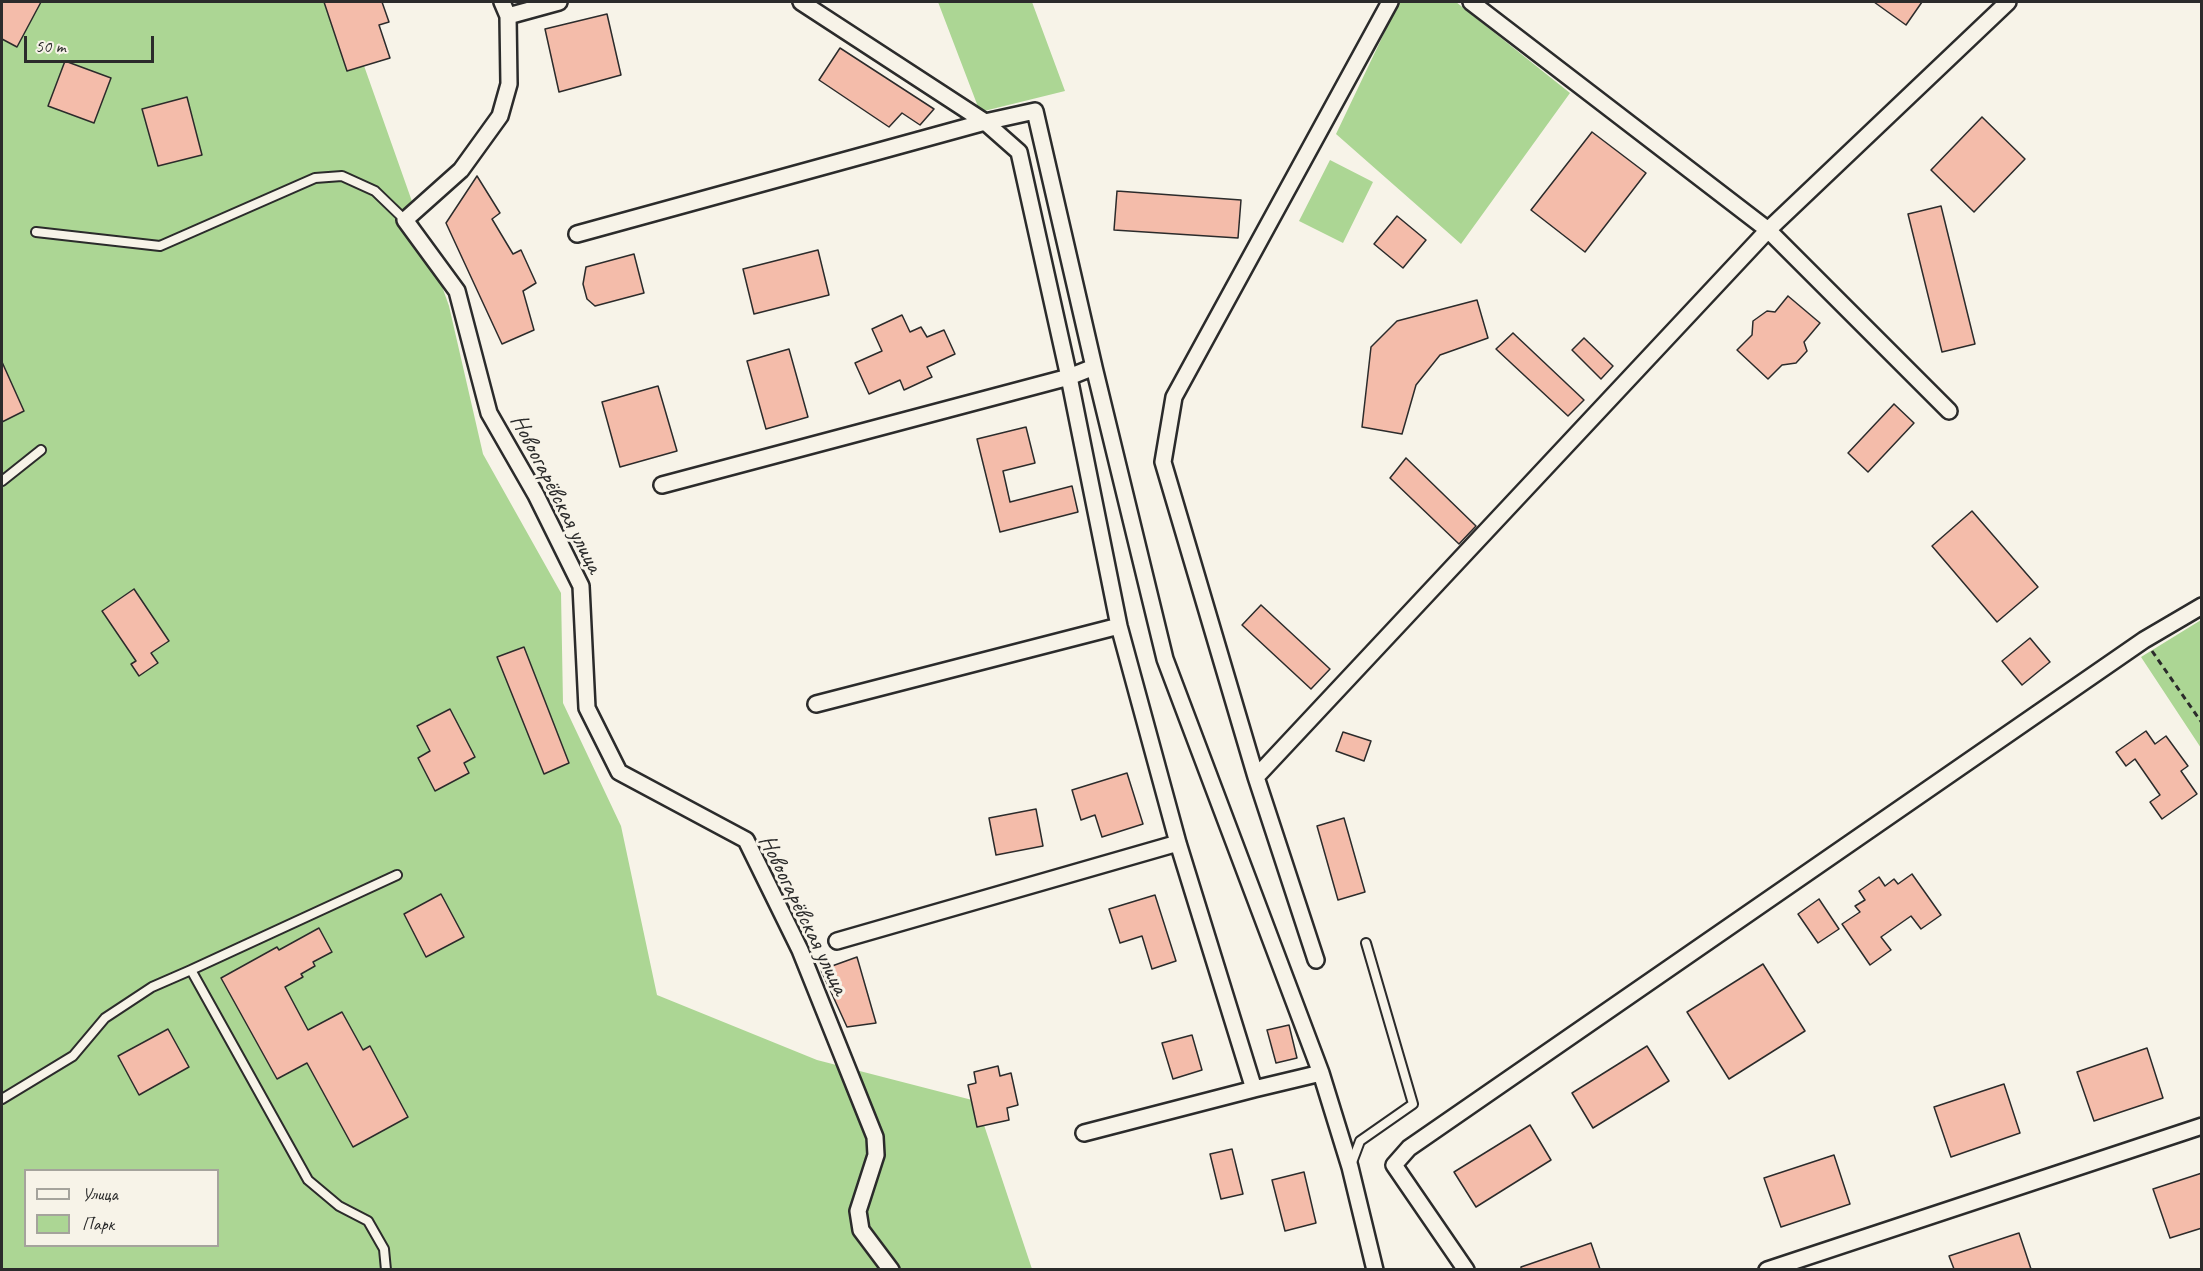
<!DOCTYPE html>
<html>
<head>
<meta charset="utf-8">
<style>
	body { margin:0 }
	#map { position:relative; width:2203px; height:1271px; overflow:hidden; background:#f7f3e8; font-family:Caveat,sans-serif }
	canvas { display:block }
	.frame { position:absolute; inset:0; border:3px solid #2b2b2b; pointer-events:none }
	.legend { position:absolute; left:24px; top:1169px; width:195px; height:78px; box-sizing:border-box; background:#f7f3e8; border:2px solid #a5a39c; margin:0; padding:8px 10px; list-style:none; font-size:18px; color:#2b2b2b }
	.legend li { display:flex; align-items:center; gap:12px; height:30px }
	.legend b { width:30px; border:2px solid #a5a39c }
	.scale { position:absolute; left:24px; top:36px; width:130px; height:27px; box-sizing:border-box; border:3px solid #2b2b2b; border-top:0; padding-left:8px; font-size:18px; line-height:21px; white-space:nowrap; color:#2b2b2b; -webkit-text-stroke:4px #f7f3e8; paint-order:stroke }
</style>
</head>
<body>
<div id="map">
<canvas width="2203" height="1271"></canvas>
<div class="frame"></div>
<ul class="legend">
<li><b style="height:8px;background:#f7f3e8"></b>Улица</li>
<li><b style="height:16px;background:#acd694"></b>Парк</li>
</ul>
<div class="scale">50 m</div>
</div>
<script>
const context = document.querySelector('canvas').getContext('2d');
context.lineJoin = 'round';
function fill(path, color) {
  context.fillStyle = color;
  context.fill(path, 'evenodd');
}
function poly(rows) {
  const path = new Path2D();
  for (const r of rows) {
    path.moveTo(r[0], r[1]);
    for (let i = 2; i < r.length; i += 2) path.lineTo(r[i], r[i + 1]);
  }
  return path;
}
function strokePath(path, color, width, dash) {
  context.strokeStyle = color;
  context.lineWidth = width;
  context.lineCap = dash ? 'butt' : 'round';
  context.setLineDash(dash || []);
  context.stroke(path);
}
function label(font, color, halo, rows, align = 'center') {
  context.font = font + ' Caveat,sans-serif';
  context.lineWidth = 6;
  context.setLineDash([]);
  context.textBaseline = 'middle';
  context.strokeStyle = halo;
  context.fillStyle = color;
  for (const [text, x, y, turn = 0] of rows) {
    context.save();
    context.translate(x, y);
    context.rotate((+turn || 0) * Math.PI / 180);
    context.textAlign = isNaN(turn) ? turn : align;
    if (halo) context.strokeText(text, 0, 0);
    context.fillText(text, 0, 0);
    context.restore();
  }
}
fill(poly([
	[2,2,333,2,351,29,449,306,483,454,561,593,563,703,621,826,657,995,817,1060,976,1101,1032,1269,2,1270],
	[26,1170,218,1170,218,1246,26,1246],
	[938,2,1032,2,1065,91,980,112],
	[1399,2,1456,2,1570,93,1461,244,1336,134],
	[1330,160,1373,182,1343,243,1299,221],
	[2201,620,2201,748,2141,657]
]), '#acd694');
const building = poly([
	[2,2,41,2,17,47,2,39,2,2],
	[324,2,382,2,389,22,379,25,390,58,347,71,324,2],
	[1874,2,1922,2,1906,25,1874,2],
	[607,14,621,75,559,92,545,29,607,14],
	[840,48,934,109,920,125,902,113,889,127,819,80,840,48],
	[65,61,111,78,94,123,48,106,65,61],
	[187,97,202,155,158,166,142,109,187,97],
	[1982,117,2025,159,1974,212,1931,170,1982,117],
	[1592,132,1646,173,1585,252,1531,210,1592,132],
	[477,176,500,213,492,219,513,254,521,250,536,283,523,291,534,330,502,344,446,223,477,176],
	[1117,191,1241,200,1238,238,1114,230,1117,191],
	[1941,206,1975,344,1942,352,1908,214,1941,206],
	[1397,216,1426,240,1403,268,1374,244,1397,216],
	[818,250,829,295,754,314,743,269,818,250],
	[634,254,644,293,595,306,587,299,583,284,586,267,634,254],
	[1788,296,1820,323,1804,342,1807,351,1796,363,1782,365,1768,379,1737,350,1752,335,1753,321,1767,311,1775,312,1788,296],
	[1477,300,1488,338,1440,355,1416,385,1402,434,1362,427,1371,347,1397,321,1477,300],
	[902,315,910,332,921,327,927,337,944,330,955,354,927,367,932,377,904,390,900,380,869,394,855,363,882,351,872,329,902,315],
	[1513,333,1584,400,1568,416,1496,349,1513,333],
	[1584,338,1613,366,1601,379,1572,350,1584,338],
	[789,349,808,417,766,429,747,361,789,349],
	[2,362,24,411,2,422,2,362],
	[658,386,677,451,620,467,602,402,658,386],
	[1894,404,1914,423,1868,472,1848,453,1894,404],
	[1026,427,1035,463,1003,471,1010,502,1072,486,1078,512,1000,532,977,439,1026,427],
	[1406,458,1476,526,1459,544,1390,478,1406,458],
	[1972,511,2038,587,1997,622,1932,546,1972,511],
	[134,589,169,641,151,653,158,663,139,676,131,664,136,661,102,611,134,589],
	[1261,605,1330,669,1311,689,1242,625,1261,605],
	[2030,638,2050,662,2022,685,2002,661,2030,638],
	[524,647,569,763,544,774,497,657,524,647],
	[450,709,475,757,464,763,469,773,435,791,418,758,430,751,417,726,450,709],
	[2146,731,2155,744,2166,736,2188,766,2181,771,2197,794,2162,819,2150,802,2160,795,2135,759,2126,766,2116,752,2146,731],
	[1343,732,1371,741,1364,761,1336,751,1343,732],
	[1127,773,1143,824,1102,837,1095,815,1081,820,1072,790,1127,773],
	[1036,809,1043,846,996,855,989,818,1036,809],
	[1344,818,1365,892,1338,900,1317,826,1344,818],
	[1912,874,1941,915,1921,929,1911,916,1881,937,1891,950,1870,965,1842,924,1860,912,1855,906,1865,900,1859,891,1879,877,1885,886,1894,879,1898,884,1912,874],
	[441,894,464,937,426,957,404,914,441,894],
	[1155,895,1176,961,1152,969,1142,936,1120,943,1109,909,1155,895],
	[1819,899,1839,929,1818,943,1798,914,1819,899],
	[319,928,332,952,313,962,315,966,301,974,303,977,285,987,308,1030,342,1012,363,1050,370,1046,408,1117,353,1147,307,1063,277,1079,221,978,277,947,279,950,319,928],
	[857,957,876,1023,847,1027,821,970,857,957],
	[1763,964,1805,1031,1729,1079,1687,1012,1763,964],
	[1289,1025,1297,1058,1276,1063,1267,1030,1289,1025],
	[168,1029,189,1067,139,1095,118,1056,168,1029],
	[1192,1035,1202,1070,1173,1079,1162,1043,1192,1035],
	[1647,1046,1669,1081,1593,1128,1572,1093,1647,1046],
	[2147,1048,2163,1098,2094,1121,2077,1072,2147,1048],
	[998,1066,1000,1076,1011,1073,1018,1105,1007,1108,1009,1120,977,1127,968,1085,976,1083,974,1072,998,1066],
	[2004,1084,2020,1133,1951,1157,1934,1107,2004,1084],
	[1530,1125,1551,1160,1476,1207,1454,1172,1530,1125],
	[1232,1149,1243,1194,1221,1199,1210,1154,1232,1149],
	[1834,1155,1850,1204,1781,1227,1764,1178,1834,1155],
	[1304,1172,1316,1223,1285,1231,1272,1180,1304,1172],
	[2202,1173,2202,1228,2170,1238,2153,1189,2202,1173],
	[2019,1233,2031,1269,1954,1269,1949,1256,2019,1233],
	[1591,1243,1600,1269,1521,1269,1521,1267,1591,1243]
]);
fill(building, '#f4bcaa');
strokePath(building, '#2b2b2b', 1.5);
const lane = poly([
	[36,232,160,246,315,178,342,176,375,191,405,220],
	[2,481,41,450],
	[191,970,397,875],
	[2,1099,73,1056,105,1018,152,987,191,970,308,1180,339,1206,368,1221,384,1249,386,1270],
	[1351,1165,1360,1141,1413,1104,1366,943]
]);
const street = poly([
	[502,2,508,16,509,84,500,116,461,170,405,220,457,291,489,413,536,495,581,586,587,708,619,772,746,840,800,950,875,1137,876,1155,858,1211,861,1230,891,1270],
	[1471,2,1768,230,1949,411],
	[508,16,559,2],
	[985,122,1019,152,1069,377,1119,626,1178,843,1254,1089,1084,1133],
	[985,122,1035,111,1094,367],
	[577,234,985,122,801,2],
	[662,485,1069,377,1094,367,1165,659,1321,1073,1350,1167,1375,1270],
	[816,704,1119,626],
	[1256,777,1163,462,1174,397,1390,2],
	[837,941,1178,843],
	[1316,960,1256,777,1768,230,2008,2],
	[1254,1089,1321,1073],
	[1466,1270,1394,1165,1409,1148,2144,640,2202,606],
	[1767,1270,2202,1126]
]);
strokePath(lane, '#2b2b2b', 12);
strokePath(street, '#2b2b2b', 20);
strokePath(poly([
	[2152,651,2202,723]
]), '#2b2b2b', 3, [6, 4.5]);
strokePath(lane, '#f7f3e8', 8);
strokePath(street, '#f7f3e8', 15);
label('24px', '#2b2b2b', '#f7f3e8', [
	["Новоогарёвская улица",556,494,63],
	["Новоогарёвская улица",803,915,64]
]);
</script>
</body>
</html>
